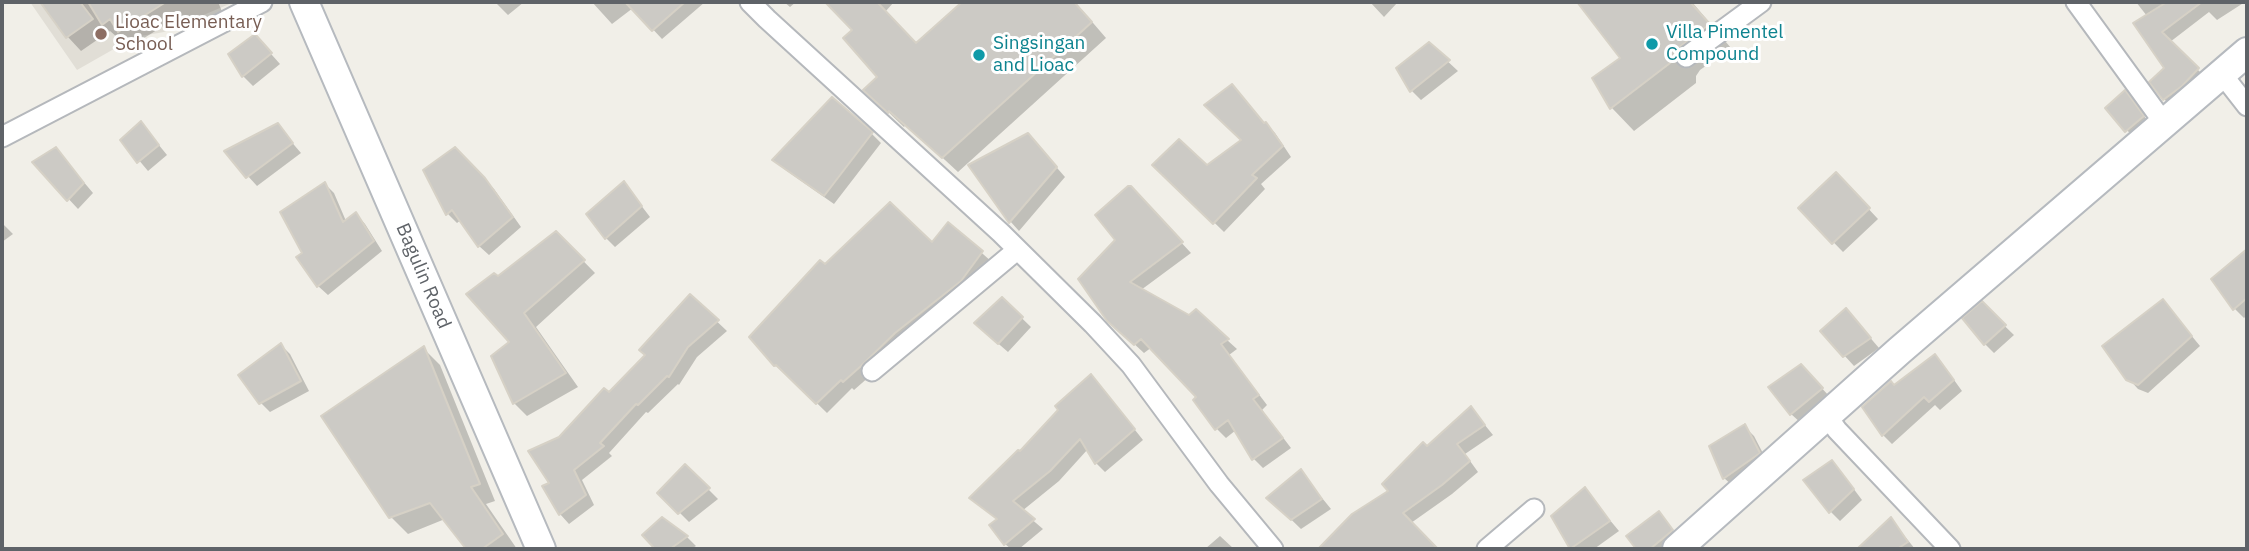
<!DOCTYPE html>
<html>
<head>
<meta charset="utf-8">
<style>
	body { margin:0 }
	#map { position:relative; width:2249px; height:551px; overflow:hidden; background:#f1efe8; font-family:"IBM Plex Sans",sans-serif }
	canvas { display:block }
	.frame { position:absolute; inset:0; border:4px solid #5f6368; pointer-events:none }
</style>
</head>
<body>
<div id="map">
<canvas width="2249" height="551"></canvas>
<div class="frame"></div>
</div>
<script>
const context = document.querySelector('canvas').getContext('2d');
context.lineJoin = 'round';
function fill(path, color) {
  context.fillStyle = color;
  context.fill(path, 'evenodd');
}
function poly(rows) {
  const path = new Path2D();
  for (const r of rows) {
    path.moveTo(r[0], r[1]);
    for (let i = 2; i < r.length; i += 2) path.lineTo(r[i], r[i + 1]);
  }
  return path;
}
function strokePath(path, color, width, dash) {
  context.strokeStyle = color;
  context.lineWidth = width;
  context.lineCap = dash ? 'butt' : 'round';
  context.setLineDash(dash || []);
  context.stroke(path);
}
function label(font, color, halo, rows, align = 'center') {
  context.font = font + ' "IBM Plex Sans",sans-serif';
  context.lineWidth = 6;
  context.setLineDash([]);
  context.textBaseline = 'middle';
  context.strokeStyle = halo;
  context.fillStyle = color;
  for (const [text, x, y, turn = 0] of rows) {
    context.save();
    context.translate(x, y);
    context.rotate((+turn || 0) * Math.PI / 180);
    context.textAlign = isNaN(turn) ? turn : align;
    if (halo) context.strokeText(text, 0, 0);
    context.fillText(text, 0, 0);
    context.restore();
  }
}
fill(poly([
	[30,2,234,2,164,32,135,37,77,70]
]), '#e1ded6');
fill(poly([
	[42,2,218,2,224,16,189,31,176,18,133,45,123,34,117,37,110,31,81,51,68,37],
	[495,2,524,2,508,15],
	[592,2,705,2,662,39,633,8,612,24],
	[784,2,796,2,790,7],
	[828,2,894,2,885,12,917,45,965,2,1075,2,1106,38,958,172,906,124,904,127,881,105,880,78,855,30],
	[1370,2,1398,2,1384,17],
	[1579,2,1692,2,1731,48,1700,70,1696,76,1696,83,1634,131,1612,108,1594,78,1622,58],
	[2136,2,2245,2,2217,20,2209,12,2170,42,2207,79,2173,108,2164,99,2166,68,2147,16],
	[1429,44,1458,71,1421,100,1411,90],
	[264,46,280,64,253,86,243,76,231,54],
	[2125,93,2152,126,2136,140,2107,108],
	[141,123,167,155,148,171,122,140],
	[1266,124,1275,133,1291,157,1261,184,1265,189,1224,232,1155,165,1207,167],
	[277,125,301,153,257,186,226,152],
	[872,134,881,143,834,204,784,169,775,160],
	[1037,145,1065,177,1019,231,1010,221],
	[56,149,93,193,78,209,34,162],
	[454,150,494,189,521,227,489,255,479,246,461,220,457,223,448,214,425,170],
	[1836,174,1878,219,1843,252,1800,208],
	[624,183,650,217,615,247,606,238],
	[325,184,334,193,346,221,356,214,365,224,382,251,328,295,318,286,304,253],
	[1140,198,1191,253,1141,290,1227,340,1237,349,1229,355,1267,405,1262,410,1291,448,1263,468,1254,459,1236,430,1226,438,1217,429,1195,400,1199,397,1152,347,1144,353,1119,330,1117,241],
	[2,223,13,234,2,242],
	[949,224,992,262,870,376,854,390,852,388,827,413,786,373,785,374,775,365,825,266,933,245],
	[556,233,595,273,536,327,578,387,527,416,514,403,511,342,498,279],
	[2247,252,2247,315,2244,318,2235,309,2214,279],
	[691,297,727,331,697,357,679,385,678,384,648,413,646,412,609,453,612,456,582,480,594,505,569,524,560,514,551,483,560,439,609,395,647,356],
	[1002,299,1031,327,1008,352,986,333],
	[2163,301,2200,346,2148,393,2138,389,2128,378],
	[1982,304,2014,335,1994,353,1985,344],
	[1855,320,1879,348,1854,366,1822,331],
	[281,345,290,354,309,391,270,412,261,403],
	[423,348,440,365,495,501,486,504,517,549,468,549,445,519,408,534,391,517],
	[1935,356,1944,366,1962,391,1940,410,1935,405,1892,444,1883,435,1894,387],
	[1801,366,1831,398,1801,423,1791,414],
	[1100,386,1143,440,1105,472,1096,463,1088,449,1059,481,1022,511,1043,529,1019,549,1011,549,1005,544,998,520,971,498,1020,454],
	[1471,408,1493,435,1465,454,1478,472,1452,494,1411,523,1436,549,1321,549,1353,516,1391,492,1427,448],
	[1744,426,1754,436,1768,463,1734,487,1724,478,1711,447],
	[685,466,718,499,689,522,660,493],
	[1301,472,1331,509,1301,529,1269,498],
	[1841,472,1862,500,1840,521,1830,511],
	[1584,489,1619,531,1594,549,1573,549,1553,516],
	[1659,514,1681,540,1670,549,1638,549,1629,537],
	[662,519,687,537,696,546,691,549,657,549,644,535],
	[1891,519,1915,549,1860,549],
	[1220,536,1234,549,1205,549]
]), '#0003');
const building = poly([
	[40,2,80,2,93,19,66,38,40,2],
	[88,2,166,2,118,32,110,19,102,25,88,2],
	[625,2,685,2,652,31,625,2],
	[825,2,877,2,916,43,962,2,1074,2,1092,22,942,158,889,111,888,113,863,90,877,77,843,38,852,30,825,2],
	[1577,2,1690,2,1710,24,1678,48,1675,53,1674,60,1610,109,1592,78,1620,58,1577,2],
	[2167,2,2202,2,2162,32,2199,68,2182,86,2163,100,2149,82,2164,68,2133,23,2167,2],
	[255,34,272,53,242,77,228,54,255,34],
	[1429,42,1450,60,1410,92,1396,68,1429,42],
	[1232,84,1264,123,1266,122,1283,146,1252,175,1257,178,1213,224,1152,165,1179,139,1207,165,1241,140,1204,105,1232,84],
	[2125,90,2144,116,2125,132,2105,108,2125,90],
	[832,97,873,132,824,196,772,160,832,97],
	[141,121,159,145,137,163,120,140,141,121],
	[278,123,293,143,246,178,224,151,278,123],
	[1028,133,1057,167,1009,223,968,165,1028,133],
	[56,147,84,183,67,201,32,162,56,147],
	[455,147,485,178,513,217,478,247,452,210,446,215,423,170,455,147],
	[1836,172,1870,208,1832,244,1798,208,1836,172],
	[624,181,642,206,605,239,586,214,624,181],
	[325,182,343,222,356,212,374,241,317,287,296,257,302,253,280,212,325,182],
	[1128,186,1131,186,1183,242,1130,282,1189,315,1196,309,1229,339,1221,344,1259,395,1253,399,1283,438,1252,460,1228,420,1215,430,1193,400,1196,397,1141,339,1134,345,1107,321,1078,279,1115,240,1095,215,1128,186],
	[890,202,932,242,948,222,983,251,961,281,895,333,861,366,843,382,841,380,816,404,776,365,774,366,749,337,820,260,825,264,890,202],
	[556,231,585,260,524,313,566,373,513,404,491,356,509,342,466,294,494,273,498,276,556,231],
	[2247,249,2247,298,2233,310,2211,279,2247,249],
	[690,294,719,320,688,347,669,377,667,376,638,405,636,404,600,443,604,446,574,470,586,495,559,515,542,486,549,483,528,451,559,437,604,388,609,392,645,355,639,350,690,294],
	[1002,297,1023,317,998,344,974,323,1002,297],
	[2163,299,2192,336,2138,385,2126,380,2102,346,2163,299],
	[1982,301,2006,325,1984,345,1962,318,1982,301],
	[1846,308,1871,338,1843,357,1820,331,1846,308],
	[281,343,301,381,259,404,238,375,281,343],
	[424,346,480,484,471,487,503,534,482,549,466,549,430,503,389,518,321,416,424,346],
	[1935,354,1954,380,1929,402,1924,397,1882,436,1862,407,1891,381,1894,385,1935,354],
	[1801,364,1823,388,1790,415,1768,387,1801,364],
	[1091,374,1135,429,1095,464,1080,439,1050,471,1013,501,1035,519,1004,545,989,525,997,519,969,498,1018,450,1020,451,1058,410,1055,406,1091,374],
	[1471,406,1485,425,1457,444,1470,461,1442,485,1403,513,1438,549,1318,549,1352,514,1388,491,1382,484,1423,442,1427,446,1471,406],
	[1745,424,1760,453,1723,479,1709,446,1745,424],
	[1832,460,1854,489,1829,513,1803,480,1832,460],
	[685,464,710,488,678,514,657,493,685,464],
	[1301,469,1322,499,1291,520,1266,498,1301,469],
	[1585,487,1610,521,1570,549,1551,516,1585,487],
	[1659,511,1673,530,1650,549,1636,549,1626,536,1659,511],
	[662,517,688,536,670,549,655,549,642,535,662,517],
	[1891,517,1908,542,1897,549,1857,549,1891,517]
]);
fill(building, '#cccac5');
strokePath(building, '#d6d1c6', 2);
const street = poly([
	[750,2,767,19,1001,233,1093,324,1131,365,1219,484,1273,549],
	[2076,2,2164,123],
	[1686,57,1761,2],
	[2222,74,2247,106],
	[2,137,262,2],
	[872,371,1017,250],
	[1827,416,1837,430,1950,549],
	[1487,549,1534,509]
]);
const secondary = poly([
	[304,2,541,549],
	[1677,549,1899,351,2247,52]
]);
strokePath(street, '#b5b8bc', 23);
strokePath(secondary, '#b6babf', 32);
strokePath(street, '#fff', 19);
strokePath(secondary, '#fff', 28);
for (const [x, y, r, color] of [
	[101,34,7,"#8d6e63"],
	[1652,44,7,"#0f9aa8"],
	[979,55,7,"#0f9aa8"]
]) {
  const dot = new Path2D();
  dot.arc(x, y, r, 0, 2 * Math.PI);
  context.fillStyle = color;
  context.fill(dot);
  strokePath(dot, '#fff', 2.5);
}
label('19px', '#785e54', '#fff', [
	["Lioac Elementary",115,23],
	["School",115,45]
], 'left');
label('19px', '#0d838f', '#fff', [
	["Villa Pimentel",1666,33],
	["Compound",1666,55],
	["Singsingan",993,44],
	["and Lioac",993,66]
], 'left');
label('19px', '#5f6368', '#fff', [
	["Bagulin Road",423,276,67]
]);
</script>
</body>
</html>
